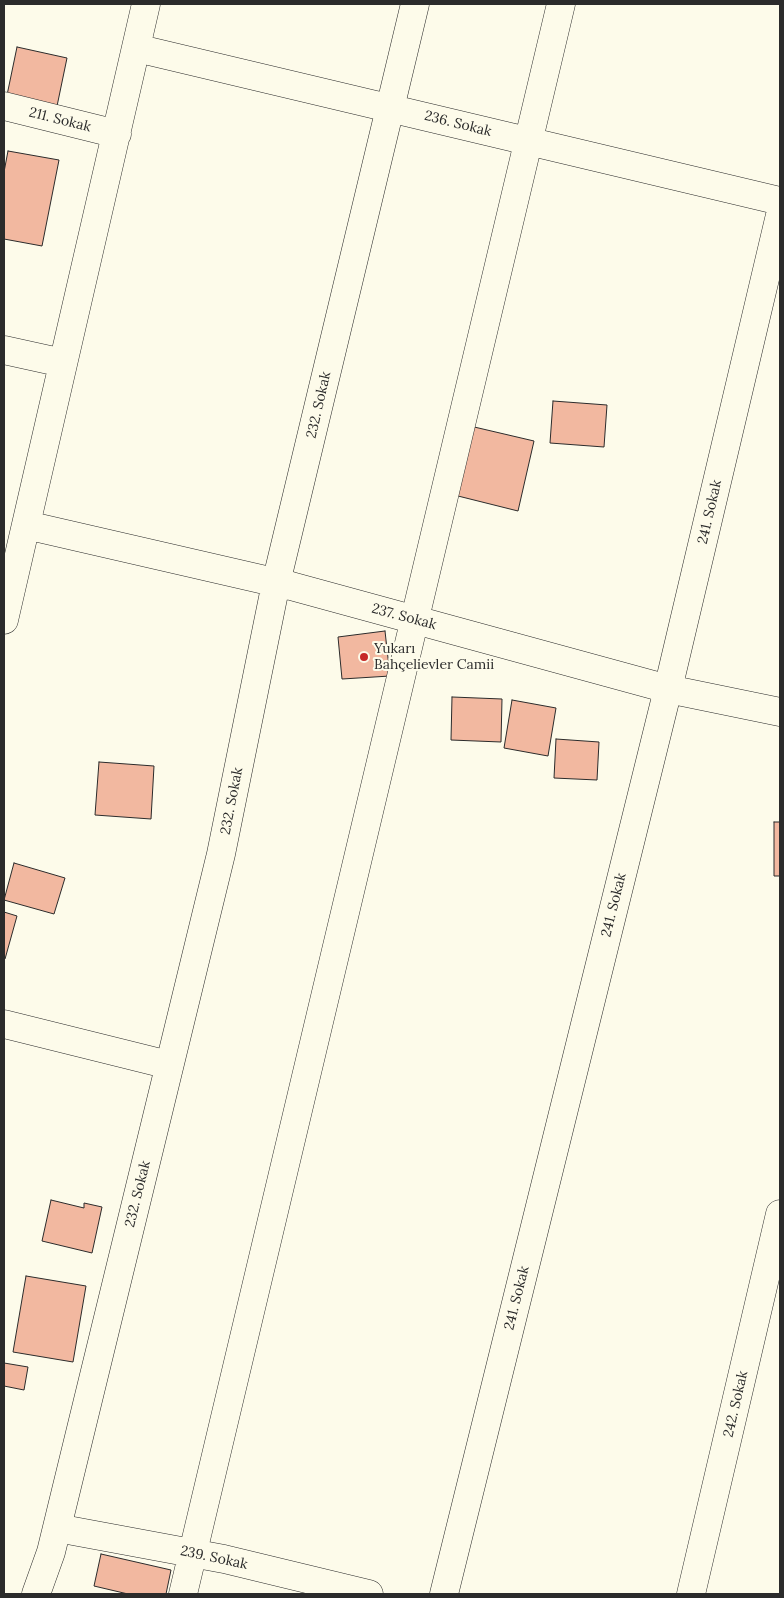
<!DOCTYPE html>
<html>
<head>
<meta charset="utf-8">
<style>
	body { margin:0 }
	#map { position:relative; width:784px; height:1598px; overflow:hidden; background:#fdfbea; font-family:Lora,serif }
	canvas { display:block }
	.frame { position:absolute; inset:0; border:5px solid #2b2b2b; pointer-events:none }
</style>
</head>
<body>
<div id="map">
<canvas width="784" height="1598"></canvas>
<div class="frame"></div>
</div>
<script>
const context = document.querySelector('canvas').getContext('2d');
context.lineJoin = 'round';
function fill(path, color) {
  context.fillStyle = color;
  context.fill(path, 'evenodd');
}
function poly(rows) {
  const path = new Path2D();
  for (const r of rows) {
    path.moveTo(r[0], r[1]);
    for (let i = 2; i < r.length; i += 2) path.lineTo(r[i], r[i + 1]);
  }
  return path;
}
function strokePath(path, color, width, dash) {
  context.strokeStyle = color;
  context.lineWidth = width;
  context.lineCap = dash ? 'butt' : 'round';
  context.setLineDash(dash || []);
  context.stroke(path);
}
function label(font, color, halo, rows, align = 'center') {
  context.font = font + ' Lora,serif';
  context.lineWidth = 4;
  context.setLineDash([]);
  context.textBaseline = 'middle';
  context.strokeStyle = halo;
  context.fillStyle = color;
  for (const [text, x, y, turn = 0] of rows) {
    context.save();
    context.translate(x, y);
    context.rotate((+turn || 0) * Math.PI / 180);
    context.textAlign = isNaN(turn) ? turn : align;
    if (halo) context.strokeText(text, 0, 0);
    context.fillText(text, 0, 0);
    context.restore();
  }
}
const building = poly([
	[17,47,67,58,56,111,6,100,17,47],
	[8,151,59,160,42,246,4,239,4,172,8,151],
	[553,401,607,405,604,447,550,443,553,401],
	[470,426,534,441,518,511,454,495,470,426],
	[385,631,390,676,342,679,338,637,385,631],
	[452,697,502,699,501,742,451,740,452,697],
	[512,700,556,708,548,756,504,748,512,700],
	[556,739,599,742,597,780,554,778,556,739],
	[99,762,154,766,151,819,95,815,99,762],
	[774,822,780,822,780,876,774,876,774,822],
	[14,863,65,878,54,914,4,900,14,863],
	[4,912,17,916,5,959,4,958,4,912],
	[51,1200,84,1208,84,1203,102,1207,92,1253,42,1241,51,1200],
	[26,1276,86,1286,73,1362,13,1352,26,1276],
	[4,1363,28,1367,24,1390,4,1386,4,1363],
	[101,1554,171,1570,166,1594,128,1594,94,1586,101,1554]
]);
fill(building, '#f2b8a0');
strokePath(building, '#2b2b2b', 1);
const minor = poly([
	[136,48,780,201],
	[4,106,117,134],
	[4,350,63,363],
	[26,525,291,586,668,689,780,712],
	[4,620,146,4],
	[4,1024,169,1065],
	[57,1528,224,1559,369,1594],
	[36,1594,51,1552,221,854,276,583,415,4],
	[183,1594,561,4],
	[444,1594,668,689,780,215],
	[691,1594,780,1214]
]);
strokePath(minor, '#2b2b2b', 29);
strokePath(minor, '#fdfbea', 28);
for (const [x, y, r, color] of [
	[364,657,5,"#c62828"]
]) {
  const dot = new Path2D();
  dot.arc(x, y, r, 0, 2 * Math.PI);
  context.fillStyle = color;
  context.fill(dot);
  strokePath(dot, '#fdfbea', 2);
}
label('14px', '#2b2b2b', '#fdfbea', [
	["211. Sokak",60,120,14],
	["236. Sokak",458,124,14],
	["232. Sokak",319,405,-77],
	["241. Sokak",710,512,-77],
	["237. Sokak",404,617,15],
	["232. Sokak",232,801,-79],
	["241. Sokak",614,905,-76],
	["232. Sokak",138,1194,-76],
	["241. Sokak",517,1298,-76],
	["242. Sokak",736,1404,-77],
	["239. Sokak",214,1558,12]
]);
label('14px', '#2b2b2b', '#fdfbea', [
	["Yukarı",374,649],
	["Bahçelievler Camii",374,665]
], 'left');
</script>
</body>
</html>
